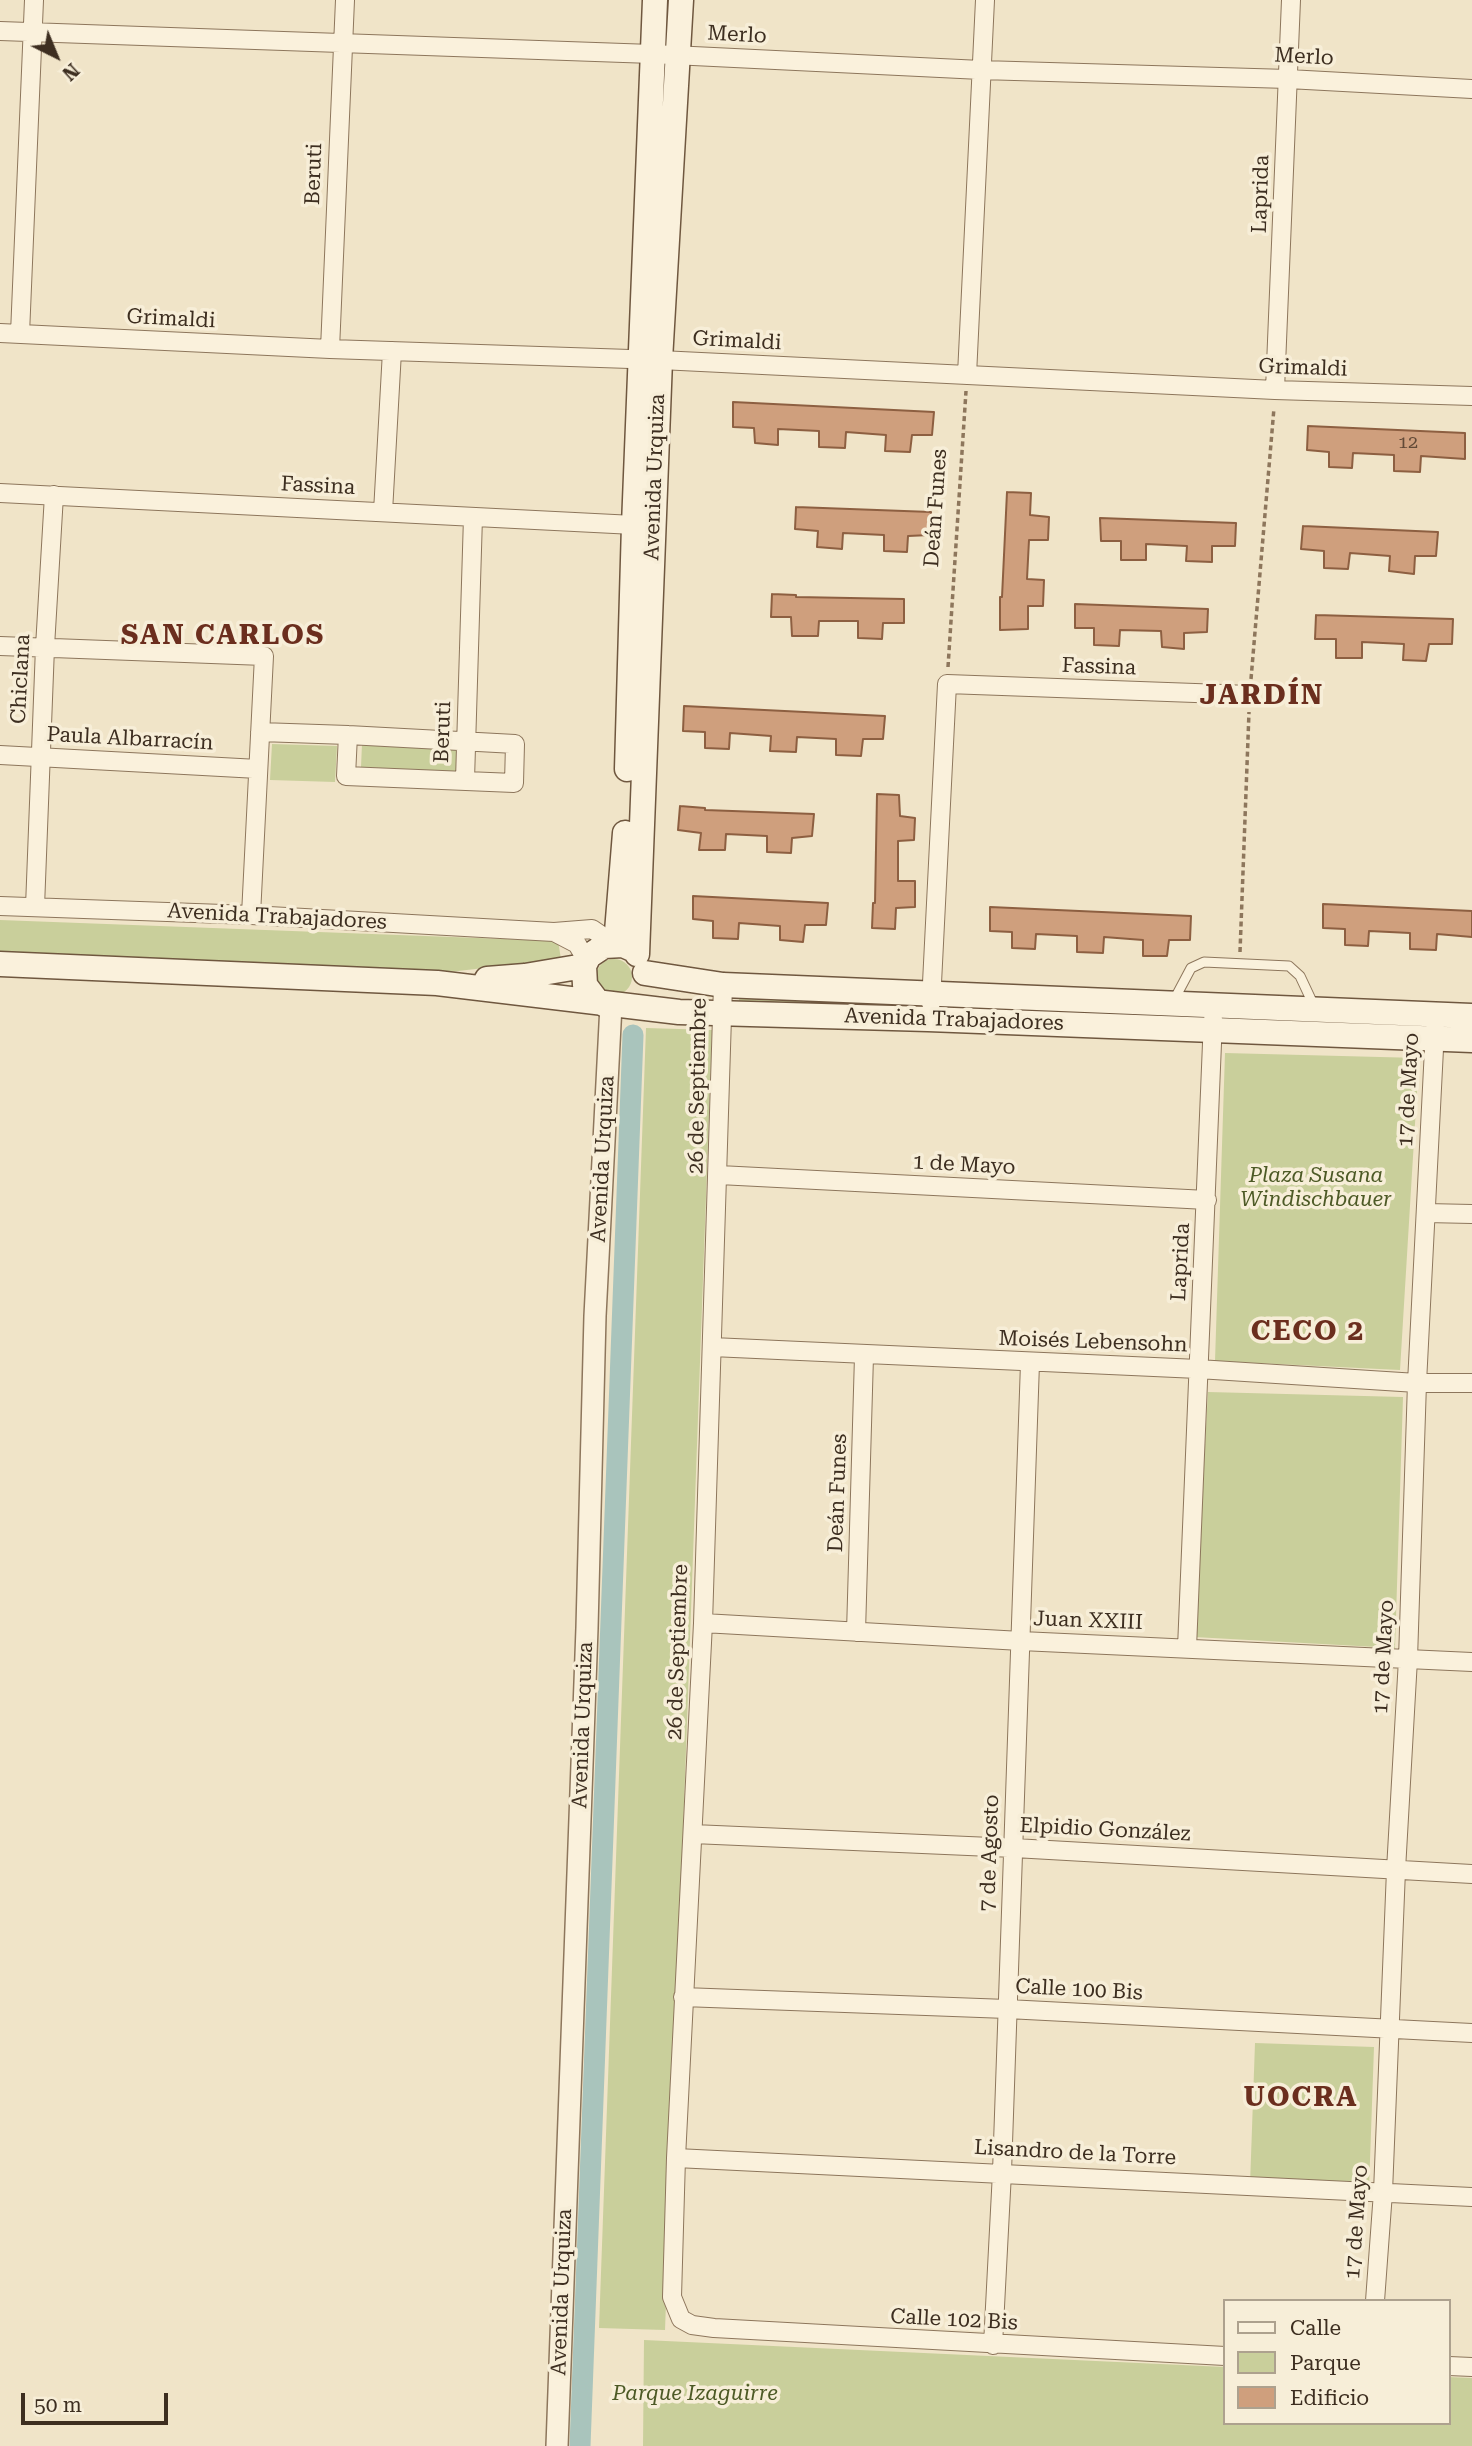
<!DOCTYPE html>
<html>
<head>
<meta charset="utf-8">
<style>
	body { margin:0 }
	#map { position:relative; width:1472px; height:2446px; overflow:hidden; background:#f0e4c8; font-family:"Roboto Serif",serif }
	canvas { display:block }
	.legend { position:absolute; left:1223px; top:2299px; width:228px; height:126px; box-sizing:border-box; background:#f7eed8; border:2px solid #ada18e; margin:0; padding:9px 12px; list-style:none; font-size:21px; color:#3d2e20 }
	.legend li { display:flex; align-items:center; gap:14px; height:35px }
	.legend b { width:35px; border:2px solid #ada18e }
	.north { position:absolute; left:21px; top:21px; width:70px; height:70px; -webkit-text-stroke:5px #f7eed8; paint-order:stroke; rotate:137deg; font-size:19px; font-weight:700; line-height:28px; text-align:center; color:#3d2e20 }
	.north::after { content:''; display:block; margin:auto; width:24px; height:32px; background:#3d2e20; clip-path:polygon(50% 0,100% 100%,50% 72%,0 100%) }
	.scale { position:absolute; left:21px; top:2393px; width:147px; height:32px; box-sizing:border-box; border:4px solid #3d2e20; border-top:0; padding-left:9px; font-size:21px; line-height:24px; white-space:nowrap; color:#3d2e20; -webkit-text-stroke:5px #f7eed8; paint-order:stroke }
</style>
</head>
<body>
<div id="map">
<canvas width="1472" height="2446"></canvas>
<ul class="legend">
<li><b style="height:9px;background:#faf1dc"></b>Calle</li>
<li><b style="height:19px;background:#c9cf9b"></b>Parque</li>
<li><b style="height:19px;background:#cf9f7d"></b>Edificio</li>
</ul>
<div class="north">N</div>
<div class="scale">50 m</div>
</div>
<script>
const context = document.querySelector('canvas').getContext('2d');
context.lineJoin = 'round';
function fill(path, color) {
  context.fillStyle = color;
  context.fill(path, 'evenodd');
}
function poly(rows) {
  const path = new Path2D();
  for (const r of rows) {
    if (r.length === 3) {
      path.moveTo(r[0] + r[2], r[1]);
      path.arc(r[0], r[1], r[2], 0, 2 * Math.PI);
      continue;
    }
    path.moveTo(r[0], r[1]);
    for (let i = 2; i < r.length; i += 2) path.lineTo(r[i], r[i + 1]);
  }
  return path;
}
function strokePath(path, color, width, dash) {
  context.strokeStyle = color;
  context.lineWidth = width;
  context.lineCap = dash ? 'butt' : 'round';
  context.setLineDash(dash || []);
  context.stroke(path);
}
function label(font, color, halo, rows, align = 'center') {
  context.font = font + ' "Roboto Serif",serif';
  context.lineWidth = 7;
  context.setLineDash([]);
  context.textBaseline = 'middle';
  context.strokeStyle = halo;
  context.fillStyle = color;
  for (const [text, x, y, turn = 0] of rows) {
    context.save();
    context.translate(x, y);
    context.rotate((+turn || 0) * Math.PI / 180);
    context.textAlign = isNaN(turn) ? turn : align;
    if (halo) context.strokeText(text, 0, 0);
    context.fillText(text, 0, 0);
    context.restore();
  }
}
fill(poly([
	[272,744,337,746,335,782,270,780],
	[362,744,457,749,456,772,361,767],
	[0,920,558,941,561,959,441,973,0,955],
	[614,977,18],
	[739,997,893,1002,893,1007,739,1002],
	[646,1028,712,1030,665,2330,599,2328],
	[1225,1053,1419,1058,1400,1370,1215,1361],
	[1208,1392,1403,1397,1395,1648,1194,1637],
	[1255,2043,1374,2047,1369,2189,1250,2185],
	[644,2340,1225,2367,1225,2423,1449,2423,1449,2377,1472,2378,1472,2446,643,2446]
]), '#c9cf9b');
strokePath(poly([
	[580,2446,633,1035]
]), '#a9c4bc', 21);
const building = poly([
	[733,402,934,412,932,435,912,435,910,452,885,451,886,435,846,432,845,448,819,447,819,431,778,429,778,445,755,443,754,428,733,427,733,402],
	[1308,426,1465,433,1465,459,1421,456,1420,472,1394,471,1394,455,1353,453,1352,468,1329,467,1329,452,1307,450,1308,426],
	[1007,492,1031,493,1030,515,1049,517,1048,540,1029,540,1027,579,1044,580,1043,606,1028,606,1028,629,1000,630,1000,597,1002,597,1007,492],
	[796,507,931,512,930,535,908,536,907,552,884,551,884,535,843,533,842,549,817,547,818,531,795,529,796,507],
	[1100,518,1236,523,1235,546,1212,546,1212,562,1186,561,1187,546,1146,544,1146,560,1121,560,1121,541,1101,541,1100,518],
	[1303,526,1438,532,1436,556,1415,556,1414,574,1389,571,1390,556,1350,553,1348,569,1324,568,1324,551,1301,549,1303,526],
	[772,594,796,595,796,597,904,599,904,623,883,623,882,639,858,638,858,621,819,621,818,636,792,636,791,617,771,617,772,594],
	[1075,604,1208,609,1207,632,1184,633,1184,649,1162,647,1161,631,1120,630,1119,646,1094,645,1094,628,1075,628,1075,604],
	[1316,615,1453,619,1452,644,1429,644,1426,661,1403,660,1404,644,1362,642,1362,658,1336,658,1336,639,1315,639,1316,615],
	[684,706,885,716,883,739,863,739,861,756,836,755,836,739,797,737,796,752,770,751,771,736,730,733,729,749,705,748,705,732,683,731,684,706],
	[877,794,899,795,900,816,915,818,914,840,898,841,898,881,915,881,915,907,896,908,895,929,872,928,873,903,875,903,877,794],
	[680,806,705,808,705,810,814,814,812,836,792,838,791,853,767,852,767,836,726,834,725,850,699,850,701,833,678,830,680,806],
	[693,896,828,903,826,925,805,925,803,942,780,940,780,926,739,923,738,939,713,938,713,921,693,919,693,896],
	[1323,904,1472,911,1472,937,1437,934,1436,950,1410,949,1410,933,1369,931,1368,946,1345,945,1345,929,1323,928,1323,904],
	[990,907,1191,916,1190,940,1169,940,1167,956,1143,956,1143,940,1104,937,1103,953,1077,952,1077,936,1036,934,1035,949,1012,948,1012,932,990,931,990,907]
]);
fill(building, '#cf9f7d');
strokePath(building, '#8d5f41', 2);
const service = poly([
	[1174,1000,1191,968,1204,962,1289,966,1300,976,1315,1008]
]);
const minor = poly([
	[0,31,652,54,981,70,1288,79,1472,89],
	[0,333,330,349,660,360,1275,390,1472,396],
	[20,334,34,0],
	[330,349,345,0],
	[967,375,985,0],
	[1275,390,1291,0],
	[0,493,634,525],
	[383,512,392,351],
	[0,646,264,656,251,915],
	[260,732,348,735,515,744,514,783,346,776,348,735],
	[0,755,258,769],
	[465,780,473,517],
	[0,906,251,915,554,932,592,929,614,944],
	[35,907,45,647,54,495],
	[554,932,577,944,587,961],
	[723,985,703,1623,676,2158,672,2297,681,2319,692,2325,714,2328,1225,2356],
	[931,1003,947,684,1250,695],
	[719,1175,1207,1200],
	[1426,1213,1472,1214],
	[712,1347,1198,1369,1417,1383,1472,1383],
	[703,1623,1021,1641,1472,1662],
	[856,1632,864,1356],
	[1187,1648,1213,1019],
	[693,1834,1014,1848,1472,1874],
	[683,1997,1007,2009,1472,2033],
	[676,2158,1472,2197],
	[1375,2301,1383,2192,1396,1870,1408,1659,1417,1383,1435,1029],
	[993,2345,1002,2172,1030,1363],
	[1449,2366,1472,2367]
]);
const tertiary = poly([
	[557,2446,587,1628,595,1316,611,1005]
]);
const secondary = poly([
	[627,769,634,525,655,0],
	[616,944,625,833],
	[637,954,660,360,681,0],
	[0,964,437,983,679,1012,928,1019,1472,1040],
	[645,973,723,985,1472,1016],
	[487,979,525,976,584,966],
	[606,1005,597,1001,585,985,584,966,589,956,604,946,623,945,632,949]
]);
strokePath(service, '#8d765c', 11);
strokePath(minor, '#8d765c', 20);
strokePath(tertiary, '#8d765c', 24);
strokePath(secondary, '#6f573f', 27);
strokePath(poly([
	[948,667,966,391],
	[1251,679,1274,408],
	[1240,952,1249,712]
]), '#8d765c', 3.5, [5, 3.5]);
strokePath(service, '#faf1dc', 9);
strokePath(minor, '#faf1dc', 18);
strokePath(tertiary, '#faf1dc', 21);
strokePath(secondary, '#faf1dc', 24);
label('18px', '#624a37', null, [
	["12",1408,443]
]);
label('21px', '#3d2e20', '#f7eed8', [
	["Merlo",737,35,3],
	["Merlo",1304,57,3],
	["Beruti",314,174,-88],
	["Laprida",1261,194,-88],
	["Grimaldi",171,319,3],
	["Grimaldi",737,341,3],
	["Grimaldi",1303,368,2],
	["Avenida Urquiza",655,477,-88],
	["Fassina",318,486,3],
	["Deán Funes",936,508,-86],
	["Fassina",1099,667,2],
	["Chiclana",21,679,-87],
	["Beruti",443,732,-88],
	["Paula Albarracín",130,739,3],
	["Avenida Trabajadores",277,917,3],
	["Avenida Trabajadores",954,1020,2],
	["26 de Septiembre",698,1086,-89],
	["17 de Mayo",1409,1090,-87],
	["Avenida Urquiza",603,1159,-87],
	["1 de Mayo",964,1165,3],
	["Laprida",1181,1262,-87],
	["Moisés Lebensohn",1093,1342,2],
	["Deán Funes",838,1493,-88],
	["Juan XXIII",1088,1621,2],
	["26 de Septiembre",678,1652,-88],
	["17 de Mayo",1384,1657,-87],
	["Avenida Urquiza",583,1725,-88],
	["Elpidio González",1105,1830,3],
	["7 de Agosto",990,1853,-88],
	["Calle 100 Bis",1079,1990,3],
	["Lisandro de la Torre",1075,2153,3],
	["17 de Mayo",1357,2222,-86],
	["Avenida Urquiza",562,2292,-88],
	["Calle 102 Bis",954,2320,3]
]);
label('italic 21px', '#4d5a26', '#f7eed8', [
	["Plaza Susana",1316,1176],
	["Windischbauer",1316,1200],
	["Parque Izaguirre",695,2394]
]);
context.letterSpacing = '2px';
label('bold 28px', '#6b2e1e', '#f7eed8', [
	["SAN CARLOS",223,636],
	["JARDÍN",1262,696],
	["CECO 2",1308,1332],
	["UOCRA",1301,2098]
]);
context.letterSpacing = '0px';
</script>
</body>
</html>
